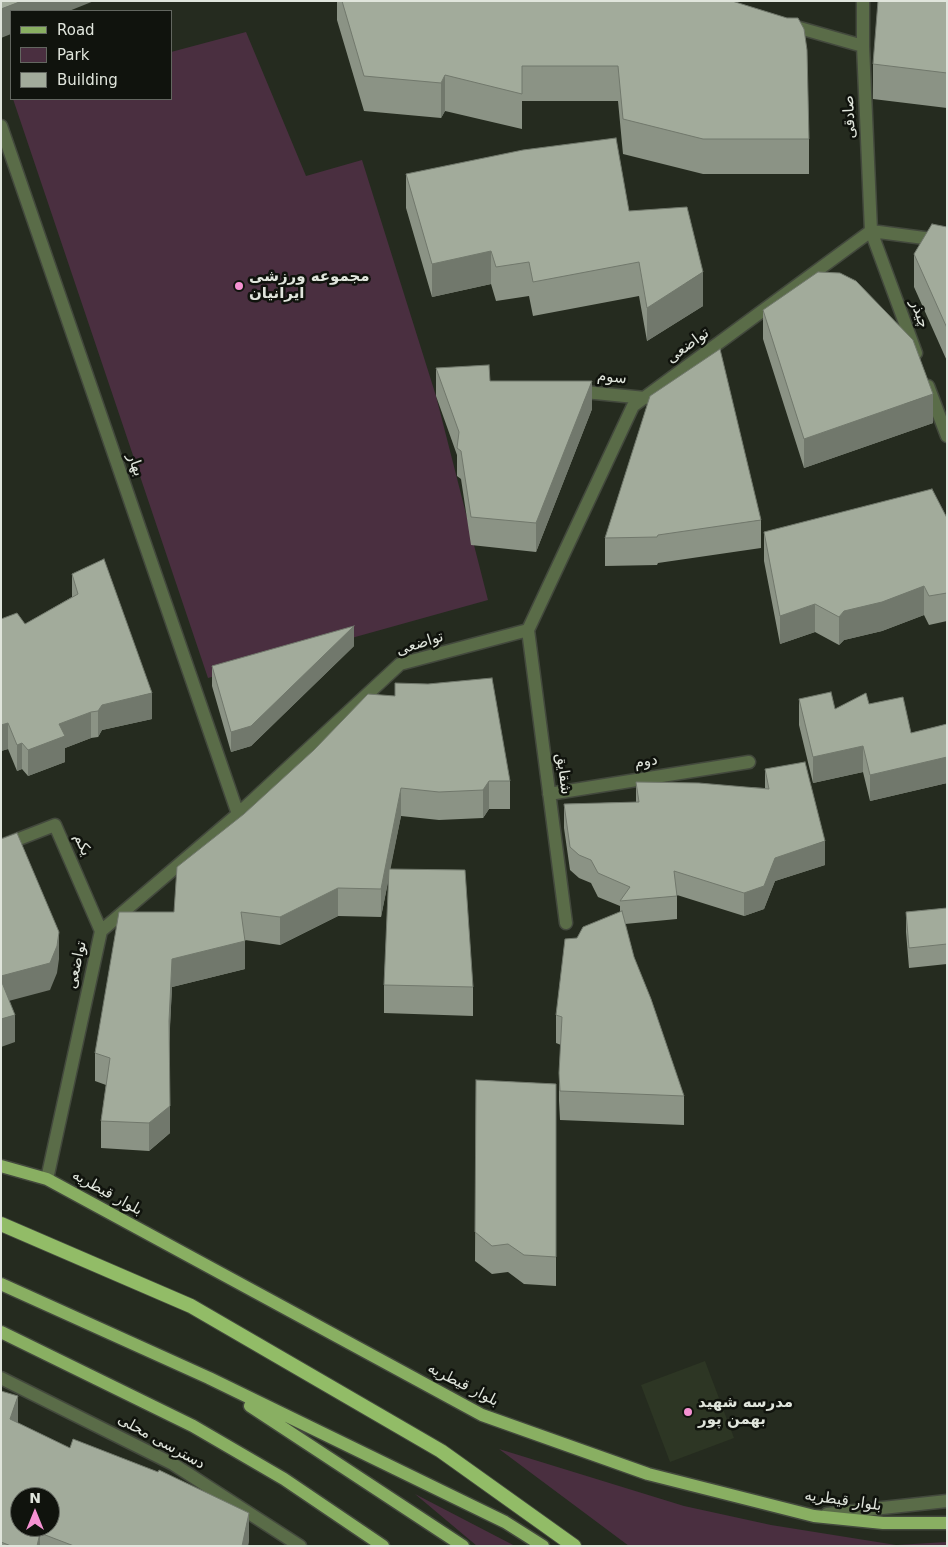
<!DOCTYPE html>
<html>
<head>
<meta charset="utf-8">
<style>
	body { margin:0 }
	#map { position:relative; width:948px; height:1547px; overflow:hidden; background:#252b1f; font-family:"DejaVu Sans",sans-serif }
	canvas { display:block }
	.frame { position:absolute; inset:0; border:2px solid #e0e5dc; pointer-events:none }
	.legend { position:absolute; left:10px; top:10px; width:162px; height:90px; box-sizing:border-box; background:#10130d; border:1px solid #636760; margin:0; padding:6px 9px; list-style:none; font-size:15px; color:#e0e5dc }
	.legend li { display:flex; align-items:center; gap:10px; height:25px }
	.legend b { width:25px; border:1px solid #636760 }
	.north { position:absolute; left:10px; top:1487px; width:50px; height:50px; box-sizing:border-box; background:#10130d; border:1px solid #636760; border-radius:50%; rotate:0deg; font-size:14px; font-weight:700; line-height:20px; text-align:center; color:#e0e5dc }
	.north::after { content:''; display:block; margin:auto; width:18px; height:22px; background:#f591d2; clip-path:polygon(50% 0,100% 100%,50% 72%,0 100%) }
</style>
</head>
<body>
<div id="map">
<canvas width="948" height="1547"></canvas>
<div class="frame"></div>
<ul class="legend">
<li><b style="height:6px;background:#89af62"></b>Road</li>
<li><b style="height:14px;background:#4a2f40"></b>Park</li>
<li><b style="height:14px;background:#a2ab9b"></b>Building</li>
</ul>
<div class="north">N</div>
</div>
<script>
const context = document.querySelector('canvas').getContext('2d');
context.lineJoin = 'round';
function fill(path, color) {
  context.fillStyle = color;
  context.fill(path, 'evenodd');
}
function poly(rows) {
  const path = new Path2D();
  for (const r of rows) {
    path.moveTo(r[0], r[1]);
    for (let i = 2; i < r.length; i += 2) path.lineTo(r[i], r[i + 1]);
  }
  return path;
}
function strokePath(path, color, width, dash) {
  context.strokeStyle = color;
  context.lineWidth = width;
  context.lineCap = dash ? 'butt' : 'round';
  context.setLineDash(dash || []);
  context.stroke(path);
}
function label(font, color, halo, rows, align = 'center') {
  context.font = font + ' "DejaVu Sans","Noto Naskh Arabic",sans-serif';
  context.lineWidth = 5;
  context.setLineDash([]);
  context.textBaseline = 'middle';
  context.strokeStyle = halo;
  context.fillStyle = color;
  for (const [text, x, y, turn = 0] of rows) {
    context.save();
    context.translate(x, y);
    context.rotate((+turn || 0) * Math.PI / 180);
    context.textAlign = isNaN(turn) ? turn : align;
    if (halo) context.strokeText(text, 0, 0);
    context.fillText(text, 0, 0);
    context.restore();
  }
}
fill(poly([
	[705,1361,734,1438,670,1462,641,1385]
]), '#2d3624');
fill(poly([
	[246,32,306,176,362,160,436,396,488,600,208,678,13,99,171,99,171,52],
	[499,1449,684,1506,771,1525,896,1545,947,1542,947,1546,629,1546],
	[415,1494,515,1546,477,1546]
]), '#4a2f40');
const minor = poly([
	[863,1,863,46,871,231,916,353],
	[789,25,863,46],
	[1,126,238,814],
	[871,231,947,241],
	[928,386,947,436],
	[575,391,645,398],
	[528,630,566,923],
	[549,794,749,762],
	[1,846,55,825,101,931],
	[47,1179,101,931,238,814,400,664,528,630,633,406,871,231],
	[1,1378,173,1464,300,1546],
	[827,1514,947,1501]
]);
const primary = poly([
	[1,1166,47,1179,482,1415,648,1474,814,1516,883,1523,947,1523],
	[1,1284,209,1378,505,1522,543,1546],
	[1,1332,193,1426,284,1479,383,1546],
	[250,1406,463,1546]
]);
const trunk = poly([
	[1,1224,191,1306,441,1451,574,1546]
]);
strokePath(minor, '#43493d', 15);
strokePath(primary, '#43493d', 15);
strokePath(trunk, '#43493d', 16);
strokePath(minor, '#5a6c48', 12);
strokePath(primary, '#89af62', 12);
strokePath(trunk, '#92bc67', 14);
fill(poly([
	[337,1,732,1,809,139,809,174,703,174,623,154,618,101,522,101,522,129,445,111,441,118,364,111,337,20],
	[947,1,947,108,873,99,873,64],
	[406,174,629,211,703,306,647,341,639,296,533,316,529,296,496,301,491,284,432,297,406,208],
	[947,227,947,361,914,287,914,254],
	[763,310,933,423,804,468,763,339],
	[436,368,490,381,592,409,536,552,471,545,461,479,457,476,457,455,436,396],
	[947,518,947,621,929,625,924,615,882,631,844,640,839,645,815,632,780,644,764,561,764,532],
	[761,520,761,548,658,563,657,565,605,566,605,538],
	[72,574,152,719,102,730,98,737,91,738,65,748,65,762,28,776,22,769,17,771,8,749,1,751,1,619,25,624,72,597],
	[354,646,251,746,231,752,212,686,212,666],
	[799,699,835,709,869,704,911,733,947,724,947,783,870,801,863,772,813,783,799,725],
	[314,750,510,781,510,809,489,809,483,818,439,820,401,816,390,869,473,987,473,1016,384,1013,384,985,389,877,381,917,338,916,280,945,245,940,245,969,172,987,169,1043,170,1133,149,1151,101,1148,101,1121,106,1085,95,1081,95,1053,174,912,244,814],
	[765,769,825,865,775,881,764,909,744,916,677,895,677,919,625,924,634,957,684,1096,684,1125,560,1120,559,1101,559,1073,561,1045,556,1043,556,1015,577,938,620,912,620,906,598,897,591,883,579,878,570,870,564,828,564,804,636,802,636,782,765,788],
	[947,908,947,964,909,968,906,932,906,912],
	[476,1080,556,1084,556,1286,524,1284,508,1272,492,1274,475,1261],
	[1,1391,17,1423,249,1539,248,1546,1,1546]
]), '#8b9385');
fill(poly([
	[22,1,94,1,69,11,11,11,11,34,1,38,1,9],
	[445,75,445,111,441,118,441,83],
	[491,251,491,284,432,297,432,264],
	[703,272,703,306,647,341,647,308],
	[592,381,592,409,536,552,536,523],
	[933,394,933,423,804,468,804,439],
	[924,586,924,615,882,631,844,640,839,645,839,617,844,611],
	[815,604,815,632,780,644,780,616],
	[354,626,354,646,251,746,231,752,231,732],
	[152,693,152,719,102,730,98,737,98,711,102,705],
	[91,712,91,738,65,748,65,762,28,776,28,750,59,724],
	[8,723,8,749,1,751,1,725],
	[22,743,22,769,17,771,17,745],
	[863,746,863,772,813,783,813,757],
	[947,757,947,783,870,801,870,775],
	[489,781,489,809,483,818,483,790],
	[401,788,401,816,381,917,381,889],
	[825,841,825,865,775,881,764,909,744,916,744,893,775,858],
	[338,888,338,916,280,945,280,917],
	[59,932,59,959,57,973,50,990,1,1003,1,976],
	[245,941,245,969,172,987,169,1049,169,1021,172,959],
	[15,1015,15,1042,1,1047,1,1019],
	[170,1106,170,1133,149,1151,149,1123],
	[18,1396,18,1422,10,1445,10,1419],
	[249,1513,249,1539,248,1546,242,1546],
	[40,1533,40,1546,37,1546]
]), '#71786c');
const building = poly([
	[1,1,22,1,1,9,1,1],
	[342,1,732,1,787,18,798,18,804,29,807,50,809,139,703,139,623,119,618,66,522,66,522,94,445,75,441,83,364,76,342,1],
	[878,1,947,1,947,73,873,64,878,1],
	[616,138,629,211,687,207,703,272,647,308,639,262,533,282,529,262,496,267,491,251,432,264,406,174,523,150,616,138],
	[932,224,947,227,947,328,914,254,932,224],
	[818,272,840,273,856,281,913,340,933,394,804,439,763,310,818,272],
	[720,349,761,520,658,535,657,537,605,538,650,396,720,349],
	[489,365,490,381,592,381,536,523,471,517,461,451,457,448,459,432,436,368,489,365],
	[932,489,947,518,947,593,929,596,924,586,882,602,844,611,839,617,815,604,780,616,764,532,932,489],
	[104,559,152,693,102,705,98,711,91,712,59,724,65,736,28,750,22,743,17,745,8,723,1,725,1,619,17,613,25,624,78,594,72,574,104,559],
	[354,626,251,726,231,732,212,666,354,626],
	[492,678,510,781,489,781,483,790,439,792,401,788,381,889,338,888,280,917,241,912,245,941,172,959,169,1021,170,1106,149,1123,101,1121,110,1058,95,1053,119,912,174,912,177,867,244,814,314,750,368,694,395,696,395,683,428,684,492,678],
	[831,692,835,709,866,693,869,704,903,697,911,733,947,724,947,757,870,775,863,746,813,757,799,699,831,692],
	[805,762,825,841,775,858,764,886,744,893,674,871,677,896,620,901,630,887,598,873,591,860,579,855,570,847,564,804,639,802,636,782,699,783,769,789,765,769,805,762],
	[17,833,59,932,57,946,50,963,1,976,1,839,17,833],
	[389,869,465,870,473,987,384,985,389,869],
	[947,908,947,944,909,948,906,912,947,908],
	[622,911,634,957,651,999,684,1096,560,1091,559,1073,562,1017,556,1015,565,939,577,938,583,927,622,911],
	[1,980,15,1015,1,1019,1,980],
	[476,1080,556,1084,556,1257,524,1255,508,1244,492,1246,475,1232,476,1080],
	[1,1391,18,1396,10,1419,70,1448,73,1439,158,1472,159,1470,249,1513,242,1546,74,1546,40,1533,37,1546,11,1546,1,1542,1,1391],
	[20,1497,50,1497,50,1527,20,1527,20,1497]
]);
fill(building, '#a2ab9b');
strokePath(building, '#71786c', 1);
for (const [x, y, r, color] of [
	[239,286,5,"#f591d2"],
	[688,1412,5,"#f591d2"]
]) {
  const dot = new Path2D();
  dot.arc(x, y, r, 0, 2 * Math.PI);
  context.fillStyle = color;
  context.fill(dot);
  strokePath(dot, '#10130d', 2);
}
label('15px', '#e0e5dc', '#10130d', [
	["صادقی",850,117,-93],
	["چیذر",919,314,70],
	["تواضعی",688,346,-36],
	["سوم",612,378,6],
	["بهار",135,465,71],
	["تواضعی",420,644,-18],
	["دوم",646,762,-9],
	["شقایق",563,774,83],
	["یکم",82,845,67],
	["تواضعی",77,965,-78],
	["بلوار قیطریه",107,1193,29],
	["بلوار قیطریه",463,1385,27],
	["دسترسی محلی",161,1442,29],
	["بلوار قیطریه",843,1501,8]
]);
label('bold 15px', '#e0e5dc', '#10130d', [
	["مجموعه ورزشی",249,277],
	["ایرانیان",249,294],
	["مدرسه شهید",698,1403],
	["بهمن پور",698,1420]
], 'left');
</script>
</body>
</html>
